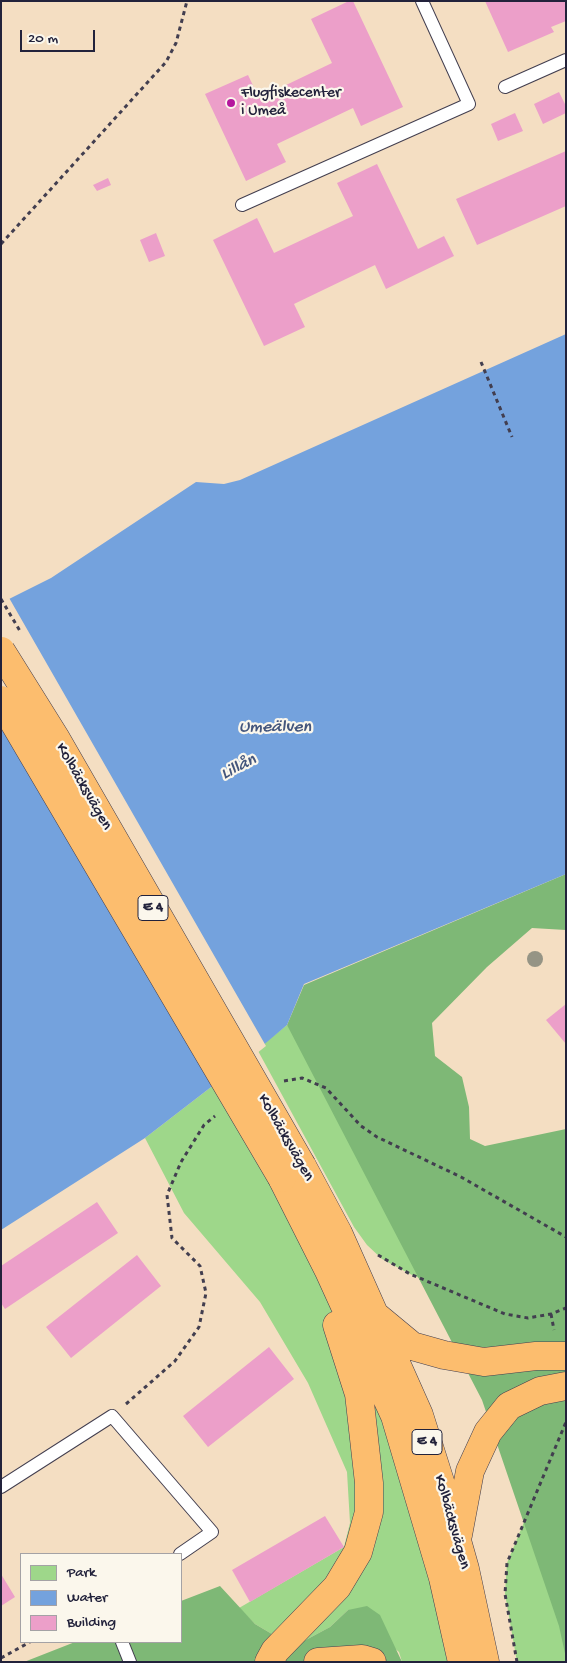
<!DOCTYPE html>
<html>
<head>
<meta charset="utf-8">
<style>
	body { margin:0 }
	#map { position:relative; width:567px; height:1663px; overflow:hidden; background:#f4dec2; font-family:"Gochi Hand",sans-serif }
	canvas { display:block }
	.frame { position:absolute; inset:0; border:2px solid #22223b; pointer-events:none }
	.legend { position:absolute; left:20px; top:1553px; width:162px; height:90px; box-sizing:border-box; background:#fbf7ec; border:1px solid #a4a2a5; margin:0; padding:6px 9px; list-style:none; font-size:15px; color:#22223b }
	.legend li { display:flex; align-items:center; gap:10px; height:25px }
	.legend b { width:25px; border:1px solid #a4a2a5 }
	.scale { position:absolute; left:20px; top:30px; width:75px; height:22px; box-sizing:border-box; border:2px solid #22223b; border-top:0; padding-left:6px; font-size:15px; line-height:18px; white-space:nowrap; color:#22223b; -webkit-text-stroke:4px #fbf7ec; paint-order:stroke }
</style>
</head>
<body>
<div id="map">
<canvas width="567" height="1663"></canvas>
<div class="frame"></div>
<ul class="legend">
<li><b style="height:14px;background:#9ed78a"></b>Park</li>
<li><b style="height:14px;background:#74a2dd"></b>Water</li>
<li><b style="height:14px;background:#ec9fc9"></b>Building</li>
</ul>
<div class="scale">20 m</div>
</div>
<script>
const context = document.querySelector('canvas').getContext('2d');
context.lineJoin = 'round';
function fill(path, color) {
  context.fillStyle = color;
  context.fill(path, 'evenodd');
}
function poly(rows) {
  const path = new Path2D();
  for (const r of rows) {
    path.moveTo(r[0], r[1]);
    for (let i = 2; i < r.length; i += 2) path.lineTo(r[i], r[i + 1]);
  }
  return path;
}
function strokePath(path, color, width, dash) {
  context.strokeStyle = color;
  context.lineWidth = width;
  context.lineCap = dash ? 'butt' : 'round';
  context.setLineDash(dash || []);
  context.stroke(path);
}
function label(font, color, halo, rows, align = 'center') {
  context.font = font + ' "Gochi Hand",sans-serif';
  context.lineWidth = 4.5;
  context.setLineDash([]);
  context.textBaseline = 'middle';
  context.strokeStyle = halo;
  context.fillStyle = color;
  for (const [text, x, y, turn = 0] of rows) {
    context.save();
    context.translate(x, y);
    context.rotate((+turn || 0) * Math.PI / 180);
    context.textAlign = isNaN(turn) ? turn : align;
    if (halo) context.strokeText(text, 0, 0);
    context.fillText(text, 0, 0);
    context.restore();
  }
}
fill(poly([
	[287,1025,551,1314,566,1662,517,1662,505,1594,507,1563,534,1498,505,1314,410,1274,382,1259,367,1245,354,1227,257,1049],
	[241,1064,374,1372,462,1662,402,1662,399,1652,348,1610,330,1627,302,1642,277,1637,255,1624,239,1608,344,1547,350,1523,347,1472,308,1383,260,1302,184,1213,145,1138]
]), '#9ed78a');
fill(poly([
	[566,874,566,930,532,928,487,967,432,1023,435,1056,462,1077,469,1107,470,1139,485,1146,566,1129,566,1658,559,1626,482,1400,287,1025,304,985],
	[220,1586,255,1624,277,1637,302,1642,330,1627,348,1610,367,1606,380,1615,402,1662,24,1662,75,1642,181,1642,181,1601]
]), '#7eb876');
fill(poly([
	[566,334,566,874,304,984,287,1025,241,1064,145,1138,1,1230,1,603,51,578,196,482,224,484,240,480]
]), '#74a2dd');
fill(poly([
	[8,596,266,1046,213,1088,171,1011,1,722,1,600]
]), '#f4dec2');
fill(poly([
	[349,1,353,1,403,107,361,126,353,108,277,144,286,162,246,181,205,94,248,75,259,98,332,63,311,19],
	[485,1,566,1,566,21,551,27,554,32,508,52],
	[559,92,566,106,566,113,543,124,534,104],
	[515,113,523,131,498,141,491,124],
	[566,151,566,206,477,245,456,199],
	[377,164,418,249,444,236,454,256,386,289,375,265,294,304,305,327,264,346,213,240,257,218,274,253,353,216,337,183],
	[108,178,111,185,97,191,93,185],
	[156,233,165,256,149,262,140,240],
	[566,1004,566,1044,546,1020],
	[97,1202,118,1233,5,1309,1,1303,1,1266],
	[137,1255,161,1286,71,1358,46,1327],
	[269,1347,294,1379,208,1447,183,1416],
	[325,1516,344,1547,250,1602,232,1570],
	[1,1574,15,1597,1,1606]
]), '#ec9fc9');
const service = poly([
	[505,87,566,60],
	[242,205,469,104,422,1],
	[1,1487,112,1416,212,1532,180,1554],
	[122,1642,130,1662]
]);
const trunk = poly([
	[302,1166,338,1233,419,1415,443,1491,465,1569,485,1662],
	[282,1178,329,1271,395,1416,443,1578,462,1662],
	[377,1317,412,1346,444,1355,484,1362,536,1356,566,1356],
	[458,1535,470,1471,488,1432,509,1406,540,1391,566,1386],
	[269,1662,275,1651,337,1587,358,1552,369,1512,369,1483,359,1394,337,1325],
	[318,1662,362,1659,372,1662]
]);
strokePath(service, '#423e4f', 14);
strokePath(trunk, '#423e4f', 29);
strokePath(poly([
	[1,244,166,62,176,43,187,1],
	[481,362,512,437],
	[284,1081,302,1078,326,1088,361,1126,377,1137,461,1177,566,1237],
	[378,1255,410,1274,505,1314,528,1318,551,1314,566,1308],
	[551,1314,554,1330],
	[126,1404,175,1361,199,1327,206,1293,200,1266,172,1238,167,1195,181,1162,204,1125,215,1116],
	[1,1658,30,1642],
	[517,1662,505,1594,507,1563,566,1422]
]), '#423e4f', 3, [4, 4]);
strokePath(service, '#fff', 12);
strokePath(trunk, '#fcbd6e', 28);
const trunkBridge = poly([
	[1,651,56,739,302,1166],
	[1,700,282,1178]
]);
strokePath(trunkBridge, '#423e4f', 29, []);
strokePath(poly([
	[1,599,20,631]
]), '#423e4f', 3, [4, 4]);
strokePath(trunkBridge, '#fcbd6e', 28);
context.fillStyle = '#959485';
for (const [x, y] of [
	[535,959]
]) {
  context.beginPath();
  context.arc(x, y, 8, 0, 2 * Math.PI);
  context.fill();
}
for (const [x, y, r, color] of [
	[231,103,5,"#b5179e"]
]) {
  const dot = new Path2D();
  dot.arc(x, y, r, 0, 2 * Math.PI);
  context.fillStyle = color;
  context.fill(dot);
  strokePath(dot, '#fbf7ec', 2);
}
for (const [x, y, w] of [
	[153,908,30],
	[427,1442,30]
]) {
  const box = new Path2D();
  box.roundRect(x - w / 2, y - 12.5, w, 25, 4);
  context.fillStyle = '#fbf7ec';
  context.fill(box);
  strokePath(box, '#22223b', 1);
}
label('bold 15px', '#22223b', null, [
	["E 4",153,908],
	["E 4",427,1442]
]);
label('16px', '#22223b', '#fbf7ec', [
	["Flugfiskecenter",241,94],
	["i Umeå",241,112]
], 'left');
label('16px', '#22223b', '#fbf7ec', [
	["Kolbäcksvägen",83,787,60],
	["Kolbäcksvägen",285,1138,60],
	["Kolbäcksvägen",451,1522,74]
]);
label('italic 18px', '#43557c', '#fbf7ec', [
	["Umeälven",275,728],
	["Lillån",239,768,-27]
]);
</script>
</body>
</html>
